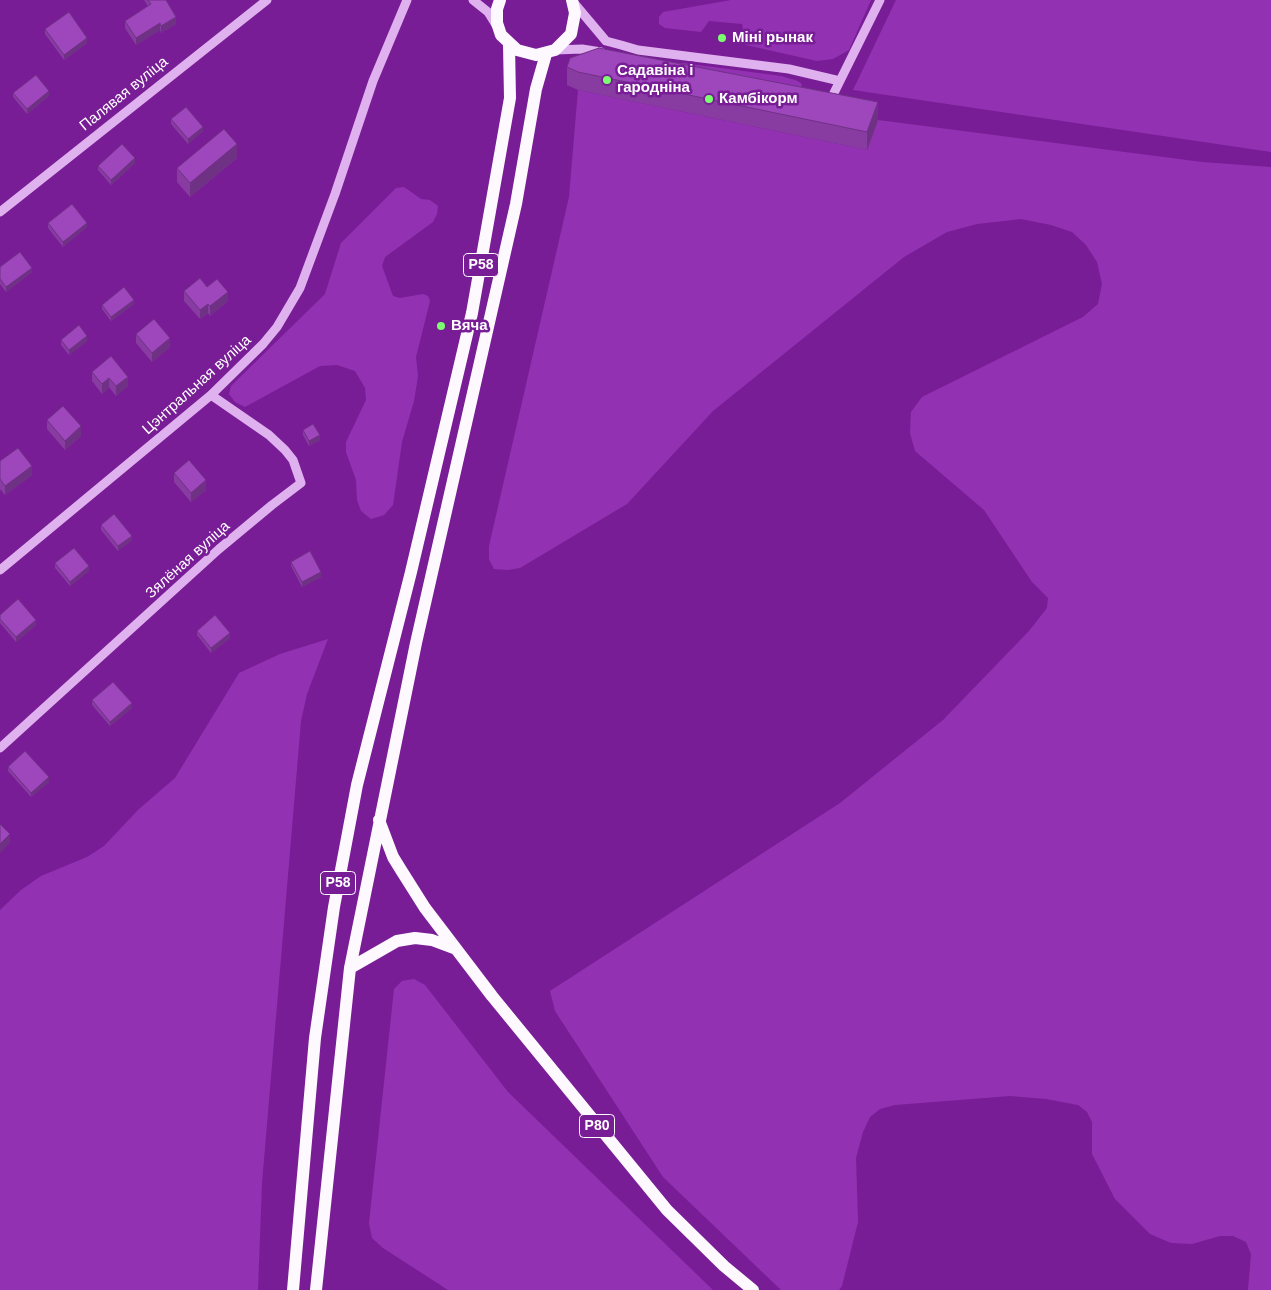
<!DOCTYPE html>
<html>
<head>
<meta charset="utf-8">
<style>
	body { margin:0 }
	canvas { display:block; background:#781d95 }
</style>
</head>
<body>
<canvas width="1271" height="1290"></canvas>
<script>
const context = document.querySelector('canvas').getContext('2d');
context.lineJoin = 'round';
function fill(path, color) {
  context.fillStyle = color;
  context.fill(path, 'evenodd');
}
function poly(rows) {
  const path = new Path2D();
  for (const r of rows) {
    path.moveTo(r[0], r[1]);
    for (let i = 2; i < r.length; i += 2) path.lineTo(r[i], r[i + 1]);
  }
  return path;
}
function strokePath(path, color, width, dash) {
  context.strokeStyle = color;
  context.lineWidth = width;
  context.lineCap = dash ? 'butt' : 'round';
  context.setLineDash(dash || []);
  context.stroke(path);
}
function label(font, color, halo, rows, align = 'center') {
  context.font = font + ' Arial,sans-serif';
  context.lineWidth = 5;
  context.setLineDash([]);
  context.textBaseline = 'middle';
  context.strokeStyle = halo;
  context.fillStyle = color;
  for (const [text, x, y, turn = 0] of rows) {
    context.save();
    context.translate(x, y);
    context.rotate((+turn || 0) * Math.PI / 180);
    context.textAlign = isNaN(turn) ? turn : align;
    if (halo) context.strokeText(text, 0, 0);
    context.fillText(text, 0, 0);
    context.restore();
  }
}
fill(poly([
	[731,0,871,0,849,50,833,59,817,61,746,45,742,24,709,21,701,32,665,28,659,24,659,17,663,12],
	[896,0,1271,0,1271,152,853,90],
	[683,63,781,76,795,80,801,83,802,86,799,88,677,64],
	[578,90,867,150,878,120,1202,162,1271,167,1271,1290,1248,1290,1251,1254,1246,1242,1233,1236,1220,1236,1192,1244,1171,1243,1150,1234,1115,1199,1092,1154,1092,1122,1087,1112,1078,1105,1046,1099,1010,1096,895,1105,880,1109,870,1117,863,1132,856,1158,858,1222,842,1286,839,1290,781,1290,663,1177,555,1011,550,991,840,803,943,720,1029,631,1047,608,1048,598,1032,582,984,510,915,451,910,433,911,412,922,397,1083,317,1098,304,1102,284,1097,262,1086,245,1072,232,1051,225,1021,219,977,224,947,232,904,257,713,411,627,504,520,568,508,570,494,569,489,559,489,546,569,197],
	[404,187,421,199,430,200,438,206,437,214,433,222,385,257,382,266,393,296,400,298,423,294,428,296,430,301,416,357,418,376,414,401,402,442,393,505,384,515,371,519,361,511,357,500,356,480,346,452,346,442,366,400,365,388,355,371,337,365,320,366,245,407,235,402,229,394,231,386,325,294,341,243,396,188],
	[328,639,307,694,301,721,262,1183,258,1290,0,1290,0,910,21,890,41,876,87,857,104,846,139,809,175,778,239,673,280,654],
	[414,979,425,985,508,1092,713,1290,448,1290,383,1248,372,1238,369,1223,394,989,402,981]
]), '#9232b3');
strokePath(poly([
	[473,0,488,12,496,25],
	[574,3,606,41,621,45,638,50,789,69,840,81],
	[555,50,582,49,601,52],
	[828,101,830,101,880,0],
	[0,212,267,0],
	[0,570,211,395,263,344,277,327,300,288,335,194,373,81,407,0],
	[0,748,219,549,272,505,301,483,293,460,285,450,269,435,211,395]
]), '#dfb1ef', 9);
strokePath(poly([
	[500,0,497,9,497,23,501,35,517,50,536,55,555,50,571,34,575,13,572,0],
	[379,820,393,857,401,870,425,908,492,996,667,1210,724,1266,753,1290],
	[350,968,397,941,415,938,432,940,456,949],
	[293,1290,315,1038,334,907,357,785,411,572,472,313,510,98,509,45],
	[316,1290,350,968,416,643,516,204,536,89,546,54]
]), '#fef8ff', 12);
fill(poly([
	[144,0,166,0,176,24,161,33,160,30,136,45,125,28,125,21,148,6],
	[45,29,87,43,64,60,45,34],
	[567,67,878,120,867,150,578,90,567,85],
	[13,93,49,96,27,114,13,97],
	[171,119,203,131,188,144,171,124],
	[237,158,190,197,177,182,177,168],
	[135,163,111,185,98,170,98,166],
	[48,223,87,227,63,247,48,228],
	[0,267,32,272,6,292,0,284],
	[207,287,228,301,210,316,208,313,200,319,184,301,184,291],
	[134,304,111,321,102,309,102,305],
	[136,334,170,347,152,362,136,343],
	[61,340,87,341,69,355,61,345],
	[111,356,128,386,116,396,109,387,102,394,92,381,92,372],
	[47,420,81,436,65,450,47,429],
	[303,430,320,440,309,446,303,435],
	[0,461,32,475,5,495,0,489],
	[174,473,206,490,191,502,174,482],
	[101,525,132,540,118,551,101,530],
	[291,562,321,577,302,587,291,566],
	[55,563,89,571,70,586,55,568],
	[0,615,36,625,16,642,0,623],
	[197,631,230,638,211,653,197,635],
	[92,700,132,708,110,726,92,705],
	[8,767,49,782,31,797,8,771]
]), '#883ca2');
fill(poly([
	[176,17,176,24,161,33,161,26],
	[160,23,160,30,136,45,136,38],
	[87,38,87,43,64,60,64,55],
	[49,91,49,96,27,114,27,109],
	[878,102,878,120,867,150,867,132],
	[203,127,203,131,188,144,188,139],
	[237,144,237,158,190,197,190,183],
	[135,158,135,163,111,185,111,180],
	[87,223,87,227,63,247,63,242],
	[32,268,32,272,6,292,6,287],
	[228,292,228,301,210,316,210,306],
	[134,300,134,304,111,321,111,317],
	[208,304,208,313,200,319,200,310],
	[87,336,87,341,69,355,69,350],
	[170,338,170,347,152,362,152,353],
	[128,377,128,386,116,396,116,386],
	[109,378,109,387,102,394,102,384],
	[81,426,81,436,65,450,65,441],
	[320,435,320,440,309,446,309,441],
	[32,466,32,475,5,495,5,486],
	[206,480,206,490,191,502,191,493],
	[132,536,132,540,118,551,118,546],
	[89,566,89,571,70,586,70,582],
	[321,572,321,577,302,587,302,582],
	[36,620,36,625,16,642,16,637],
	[230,633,230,638,211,653,211,648],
	[132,703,132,708,110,726,110,722],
	[49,777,49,782,31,797,31,793],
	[10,834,10,843,0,853,0,844]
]), '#6f3184');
const building = poly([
	[148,0,166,0,176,17,161,26,160,23,136,38,125,21,151,4,148,0],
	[69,12,87,38,64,55,45,29,69,12],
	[599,48,878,102,867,132,578,72,567,67,570,58,599,48],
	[36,75,49,91,27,109,13,93,36,75],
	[186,107,203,127,188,139,171,119,186,107],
	[224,129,237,144,190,183,177,168,224,129],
	[122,144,135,158,111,180,98,166,122,144],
	[72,204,87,223,63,242,48,223,72,204],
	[20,252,32,268,6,287,0,279,0,267,20,252],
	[200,278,207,287,217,279,228,292,210,306,208,304,200,310,184,291,200,278],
	[124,287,134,300,111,317,102,305,124,287],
	[154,319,170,338,152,353,136,334,154,319],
	[79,325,87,336,69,350,61,340,79,325],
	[111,356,128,377,116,386,109,378,102,384,92,372,111,356],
	[63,406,81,426,65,441,47,420,63,406],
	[313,424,320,435,309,441,303,430,313,424],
	[18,448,32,466,5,486,0,479,0,461,18,448],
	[189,460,206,480,191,493,174,473,189,460],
	[114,514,132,536,118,546,101,525,114,514],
	[74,548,89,566,70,582,55,563,74,548],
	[310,551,321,572,302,582,291,562,310,551],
	[18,599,36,620,16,637,0,619,0,615,18,599],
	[215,615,230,633,211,648,197,631,215,615],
	[113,682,132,703,110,722,92,700,113,682],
	[25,751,49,777,31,793,8,767,25,751],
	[0,824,10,834,0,844,0,824]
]);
fill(building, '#9e46bc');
strokePath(building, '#6f3184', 1);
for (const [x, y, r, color] of [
	[722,38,5,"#7dfe70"],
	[607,80,5,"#7dfe70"],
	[709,99,5,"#7dfe70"],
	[441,326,5,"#7dfe70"]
]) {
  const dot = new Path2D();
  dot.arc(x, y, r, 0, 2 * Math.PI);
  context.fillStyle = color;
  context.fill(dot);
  strokePath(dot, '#781d95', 2);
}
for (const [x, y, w] of [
	[481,265,35],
	[338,883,35],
	[597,1126,35]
]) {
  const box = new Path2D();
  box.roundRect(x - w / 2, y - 11.5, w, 23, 4);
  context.fillStyle = '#781d95';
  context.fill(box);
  strokePath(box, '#fff', 1);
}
label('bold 14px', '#fff', null, [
	["Р58",481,265],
	["Р58",338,883],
	["Р80",597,1126]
]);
label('bold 15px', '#fff', '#781d95', [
	["Міні рынак",732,38],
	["Садавіна і",617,71],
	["гародніна",617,88],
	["Камбікорм",719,99],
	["Вяча",451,326]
], 'left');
label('15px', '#fff', '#781d95', [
	["Палявая вуліца",124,94,-39],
	["Цэнтральная вуліца",197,385,-42],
	["Зялёная вуліца",188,560,-42]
]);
</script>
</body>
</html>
